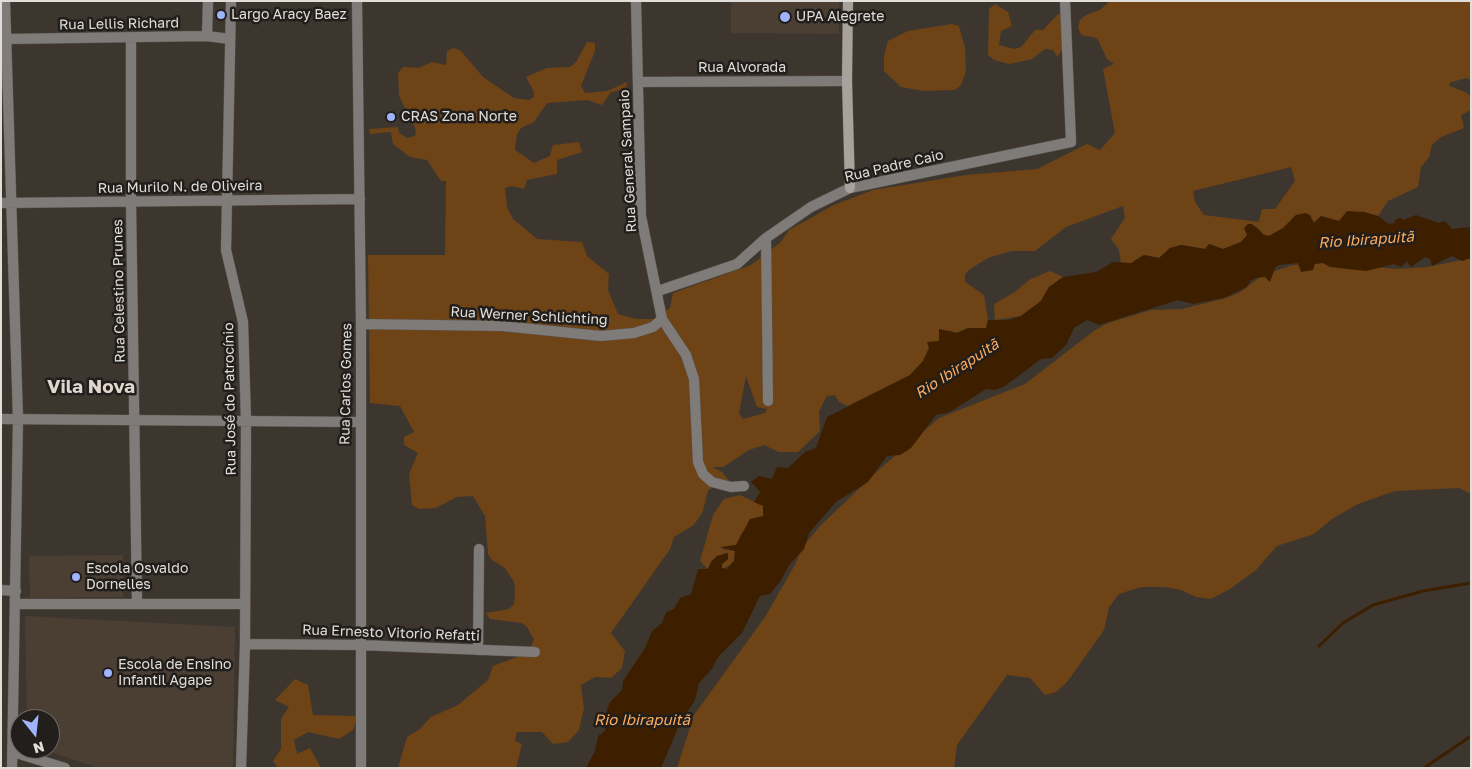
<!DOCTYPE html>
<html>
<head>
<meta charset="utf-8">
<style>
	body { margin:0 }
	#map { position:relative; width:1472px; height:769px; overflow:hidden; background:#3d362f; font-family:"Golos Text",sans-serif }
	canvas { display:block }
	.frame { position:absolute; inset:0; border:2px solid #e1ddd9; pointer-events:none }
	.north { position:absolute; left:10px; top:709px; width:50px; height:50px; box-sizing:border-box; background:#211e1b; border:1px solid #6e6a67; border-radius:50%; rotate:164deg; font-size:14px; font-weight:700; line-height:20px; text-align:center; color:#e1ddd9 }
	.north::after { content:''; display:block; margin:auto; width:18px; height:22px; background:#a0b3fd; clip-path:polygon(50% 0,100% 100%,50% 72%,0 100%) }
</style>
</head>
<body>
<div id="map">
<canvas width="1472" height="769"></canvas>
<div class="frame"></div>
<div class="north">N</div>
</div>
<script>
const context = document.querySelector('canvas').getContext('2d');
context.lineJoin = 'round';
function fill(path, color) {
  context.fillStyle = color;
  context.fill(path, 'evenodd');
}
function poly(rows) {
  const path = new Path2D();
  for (const r of rows) {
    path.moveTo(r[0], r[1]);
    for (let i = 2; i < r.length; i += 2) path.lineTo(r[i], r[i + 1]);
  }
  return path;
}
function strokePath(path, color, width, dash) {
  context.strokeStyle = color;
  context.lineWidth = width;
  context.lineCap = dash ? 'butt' : 'round';
  context.setLineDash(dash || []);
  context.stroke(path);
}
function label(font, color, halo, rows, align = 'center') {
  context.font = font + ' "Golos Text",sans-serif';
  context.lineWidth = 5;
  context.setLineDash([]);
  context.textBaseline = 'middle';
  context.strokeStyle = halo;
  context.fillStyle = color;
  for (const [text, x, y, turn = 0] of rows) {
    context.save();
    context.translate(x, y);
    context.rotate((+turn || 0) * Math.PI / 180);
    context.textAlign = isNaN(turn) ? turn : align;
    if (halo) context.strokeText(text, 0, 0);
    context.fillText(text, 0, 0);
    context.restore();
  }
}
fill(poly([
	[731,1,839,1,839,34,731,33],
	[123,555,123,597,30,598,29,556],
	[25,616,235,627,233,768,100,768,40,749,50,749,50,719,27,719]
]), '#4b3f34');
fill(poly([
	[1110,1,1471,1,1471,80,1466,78,1449,83,1450,86,1467,93,1471,97,1471,110,1461,115,1464,128,1441,137,1432,145,1429,157,1421,167,1418,187,1388,201,1378,216,1364,212,1339,221,1321,216,1313,223,1296,215,1283,228,1269,236,1264,235,1256,226,1241,242,1223,249,1209,244,1205,249,1181,245,1170,248,1159,258,1144,255,1131,263,1121,263,1119,250,1111,239,1125,218,1123,206,1066,227,1035,251,1011,251,988,258,970,269,965,274,965,282,984,295,988,320,986,328,968,328,957,333,947,330,939,341,929,348,923,361,910,375,848,406,839,402,835,395,827,396,819,411,820,431,798,452,779,452,764,445,749,450,723,467,712,467,722,472,729,481,708,490,703,511,694,525,674,537,670,549,611,633,625,651,622,668,611,678,595,677,581,685,584,708,579,730,568,742,553,744,542,732,517,732,515,741,522,744,516,768,398,768,407,737,420,729,431,717,458,705,488,680,493,666,528,653,534,640,527,627,522,623,490,619,486,613,509,609,514,604,515,589,514,582,505,568,492,560,488,554,485,516,473,496,457,497,436,508,419,509,412,505,409,474,418,453,404,445,404,437,414,432,400,406,370,403,368,255,445,255,446,181,441,181,427,160,410,157,393,144,391,132,370,134,369,129,398,127,399,133,407,138,415,136,416,130,399,96,398,73,403,67,419,68,432,62,446,65,447,51,454,48,461,51,483,77,514,98,529,100,534,97,534,92,526,77,547,68,570,67,576,62,587,42,595,43,595,51,581,86,585,93,607,91,627,82,626,89,611,92,602,105,587,100,547,103,534,122,521,128,517,134,515,150,534,163,550,156,553,145,579,142,582,152,557,160,557,174,527,180,524,189,512,186,505,188,507,207,513,219,537,239,582,242,587,256,609,274,608,290,618,314,636,319,655,319,670,308,673,293,751,265,781,242,789,230,834,205,873,190,966,175,1037,169,1087,144,1100,150,1115,133,1103,69,1114,64,1107,59,1097,38,1081,35,1078,27,1080,20,1086,15,1100,10],
	[1291,167,1295,181,1275,209,1262,209,1259,222,1204,215,1195,202,1193,191],
	[746,376,757,407,767,409,765,413,743,419,739,413],
	[995,4,1008,12,1012,26,1001,31,999,45,1014,49,1021,47,1035,30,1043,30,1058,14,1065,13,1066,28,1062,50,1057,57,1053,50,1045,49,1032,59,1009,64,994,60,988,55,989,9],
	[952,24,959,26,965,48,966,71,961,85,955,90,924,91,901,87,884,71,884,56,888,41,908,31],
	[1471,258,1471,494,1459,488,1395,491,1358,504,1332,519,1314,534,1277,546,1256,570,1230,589,1211,599,1196,597,1181,590,1165,587,1141,587,1119,594,1109,607,1104,630,1067,682,1056,692,1045,695,1030,678,1007,675,957,745,954,768,677,768,694,715,765,617,796,563,801,549,820,526,882,467,939,418,1025,384,1095,330,1108,323,1151,310,1182,309,1226,298,1239,293,1263,275,1293,265,1323,263,1398,269,1428,267],
	[1050,271,1063,277,1049,287,1041,301,1021,316,995,320,994,304,1015,292,1029,280],
	[740,495,763,506,763,516,741,534,736,545,721,549,735,551,734,561,730,565,722,569,722,564,728,559,727,553,717,556,711,562,708,569,700,561,713,515,724,499],
	[295,679,308,685,313,715,357,716,353,730,339,739,308,732,294,740,297,754,310,748,321,768,278,768,273,761,281,749,281,719,289,707,275,700]
]), '#6e4316');
fill(poly([
	[1347,211,1364,212,1378,216,1389,224,1394,223,1396,219,1401,218,1403,220,1416,215,1439,223,1445,221,1452,229,1471,227,1471,258,1462,261,1452,256,1432,266,1430,259,1425,257,1411,267,1407,261,1401,267,1394,264,1366,271,1330,267,1323,263,1315,264,1313,270,1301,272,1298,263,1279,265,1275,268,1270,282,1265,277,1256,278,1250,281,1247,287,1224,298,1193,304,1178,300,1099,325,1087,320,1074,328,1066,345,1052,358,1041,359,1005,386,996,390,986,389,950,412,936,415,911,448,900,455,887,456,868,482,836,502,809,533,804,549,790,564,780,582,770,594,760,596,742,633,718,657,712,669,699,683,695,700,681,721,661,768,586,768,595,751,598,736,605,731,606,713,610,702,622,690,623,681,645,648,652,631,662,623,666,612,674,609,680,598,691,594,698,569,708,569,711,562,717,556,728,553,728,559,722,564,722,568,727,569,730,565,734,561,735,551,720,547,736,545,750,519,763,516,763,506,754,502,760,492,751,482,759,476,772,479,777,467,788,468,805,452,816,448,827,417,910,375,923,361,929,348,927,342,939,341,939,329,957,333,968,328,986,328,988,320,1008,320,1021,316,1041,301,1049,287,1063,277,1096,272,1113,262,1131,263,1144,255,1159,258,1170,248,1181,245,1205,249,1209,244,1223,249,1241,242,1247,235,1244,228,1248,224,1252,224,1264,235,1269,236,1283,228,1296,215,1305,213,1310,215,1314,223,1321,216,1339,221]
]), '#3d1f00');
strokePath(poly([
	[1319,646,1343,623,1373,605,1423,591,1471,583],
	[1424,768,1471,736]
]), '#3d1f00', 3);
const street = poly([
	[5,1,18,419,12,768],
	[231,1,226,250,243,322,246,421,245,644,241,768],
	[357,1,361,324,361,768],
	[636,1,641,216,662,319,686,355,694,379,698,462,703,474,712,482,731,487,744,486],
	[207,36,208,1],
	[7,39,207,36,230,39],
	[131,39,131,202,137,604],
	[638,82,847,81],
	[1,203,360,199],
	[766,238,768,401],
	[658,291,737,264,766,238,811,207,850,188,1071,142,1065,1],
	[361,324,502,326,601,336,634,333,653,327,662,319],
	[1,419,359,422],
	[1,590,16,591],
	[17,604,244,604],
	[245,644,359,645,535,652],
	[478,650,479,549],
	[13,752,65,768]
]);
const secondary = poly([
	[848,1,847,81,850,188]
]);
strokePath(street, '#5b544e', 11);
strokePath(secondary, '#5b544e', 11);
strokePath(street, '#7f7b78', 10);
strokePath(secondary, '#a8a29c', 10);
for (const [x, y, r, color] of [
	[221,15,5,"#a0b3fd"],
	[785,17,6,"#a0b3fd"],
	[391,117,5,"#a0b3fd"],
	[76,577,5,"#a0b3fd"],
	[108,673,5,"#a0b3fd"]
]) {
  const dot = new Path2D();
  dot.arc(x, y, r, 0, 2 * Math.PI);
  context.fillStyle = color;
  context.fill(dot);
  strokePath(dot, '#211e1b', 2);
}
label('14px', '#e1ddd9', '#211e1b', [
	["Largo Aracy Baez",231,15],
	["UPA Alegrete",796,17],
	["CRAS Zona Norte",401,117],
	["Escola Osvaldo",86,569],
	["Dornelles",86,585],
	["Escola de Ensino",118,665],
	["Infantil Agape",118,681]
], 'left');
label('14px', '#e1ddd9', '#211e1b', [
	["Rua Lellis Richard",119,24,-1],
	["Rua Alvorada",742,68],
	["Rua General Sampaio",628,161,-93],
	["Rua Padre Caio",894,166,-13],
	["Rua Murilo N. de Oliveira",180,187,-1],
	["Rua Celestino Prunes",119,291,-91],
	["Rua Werner Schlichting",529,316,3],
	["Rua Carlos Gomes",346,384,-89],
	["Rua José do Patrocínio",230,399,-91],
	["Rua Ernesto Vitorio Refatti",391,633,2]
]);
label('italic 15px', '#feac5d', '#211e1b', [
	["Rio Ibirapuitã",1366,240,-4],
	["Rio Ibirapuitã",957,369,-33],
	["Rio Ibirapuitã",642,720]
]);
label('bold 19px', '#dfd6ce', '#211e1b', [
	["Vila Nova",91,387]
]);
</script>
</body>
</html>
